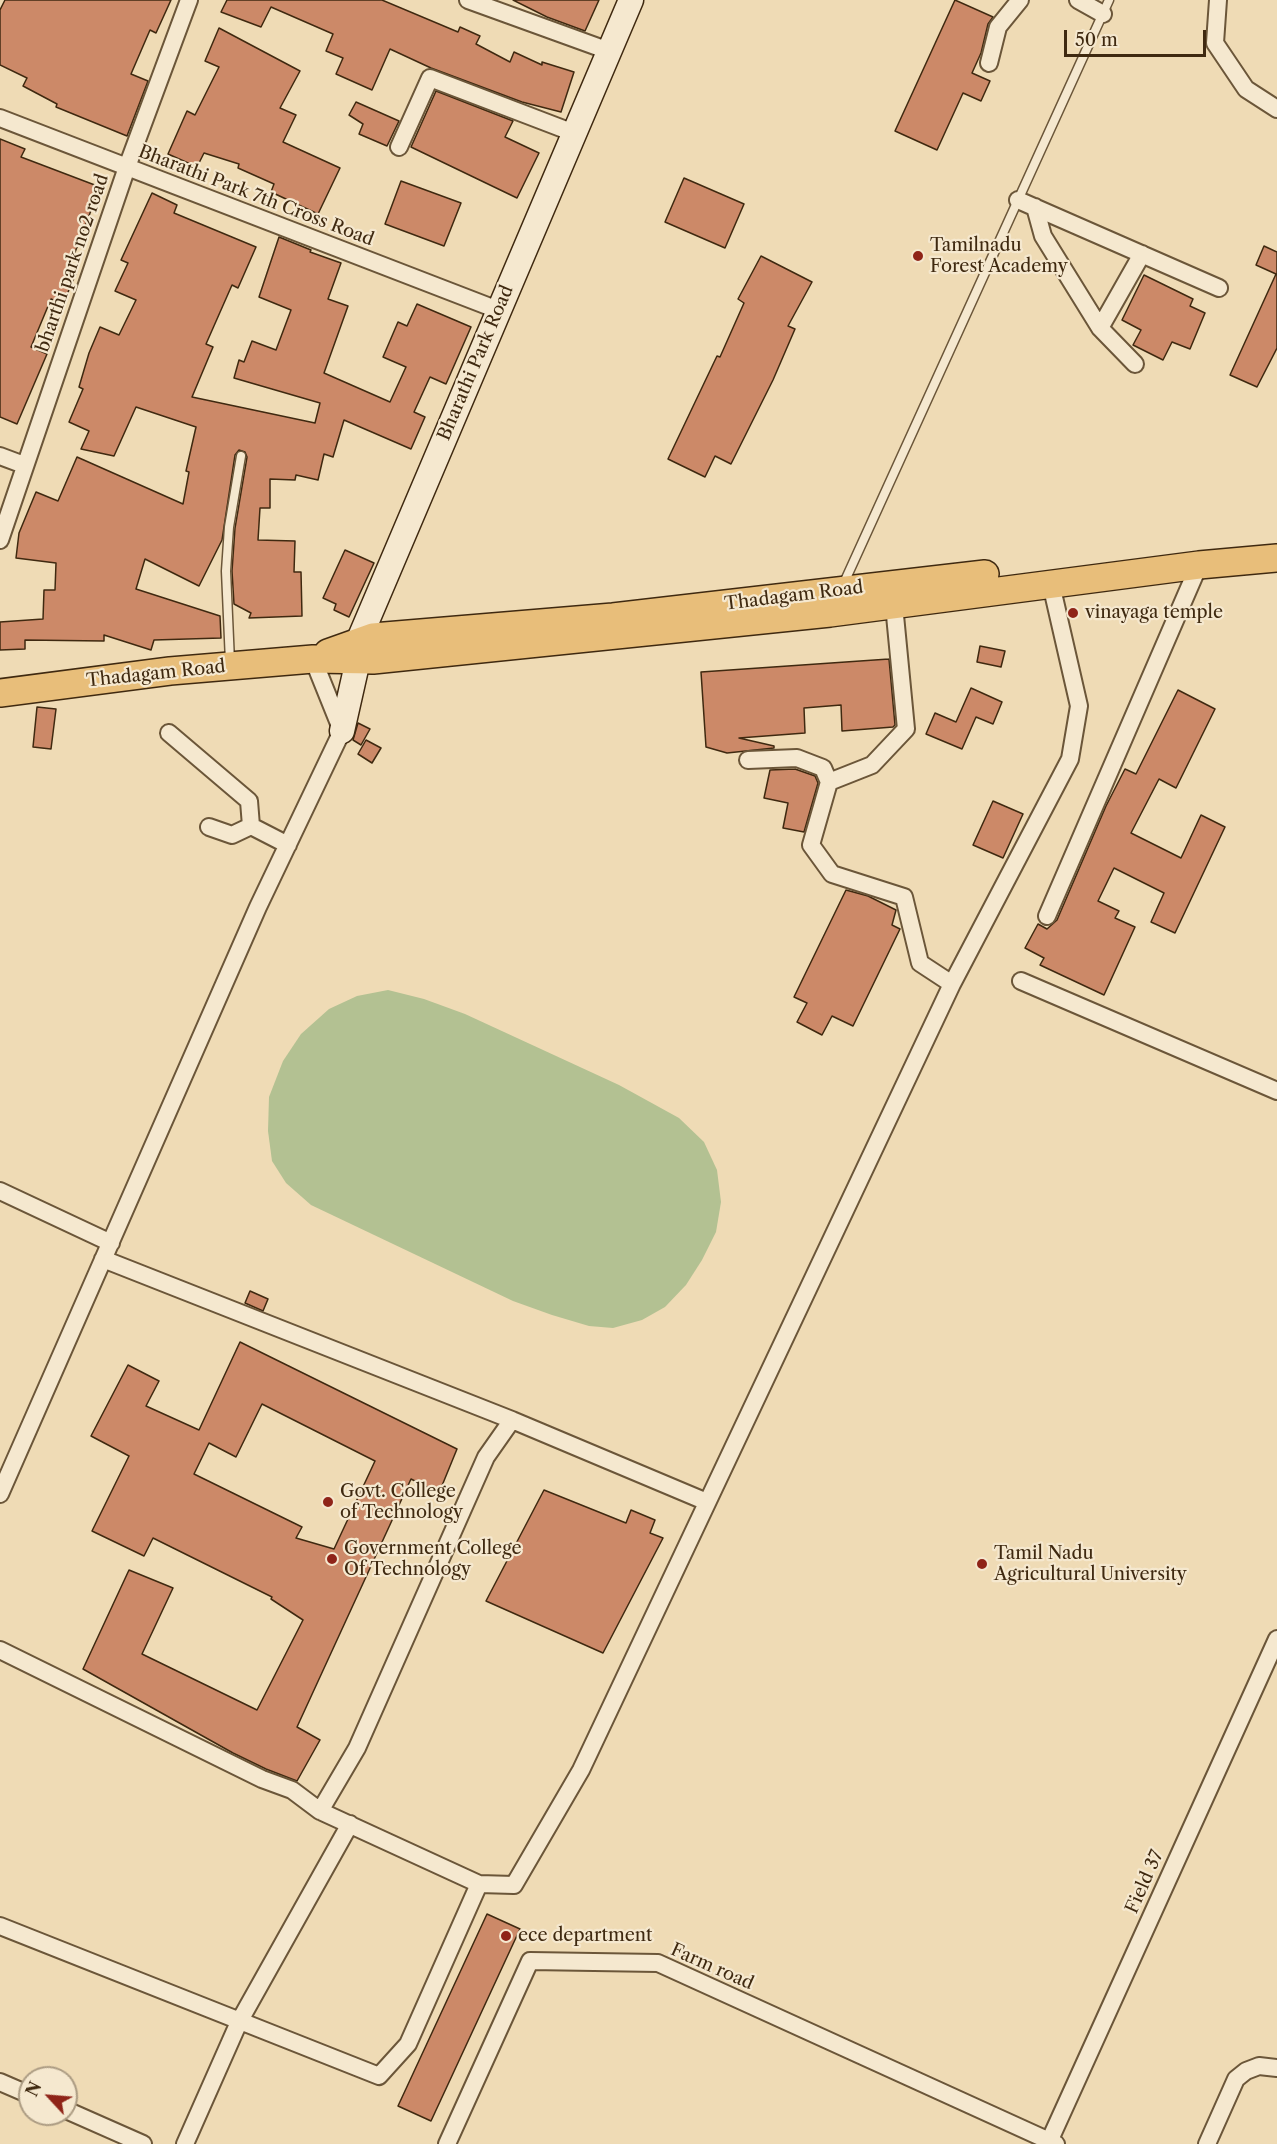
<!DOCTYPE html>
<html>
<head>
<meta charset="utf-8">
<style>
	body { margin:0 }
	#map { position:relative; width:1277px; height:2144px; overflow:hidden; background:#efdbb5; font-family:"Libre Caslon Text",serif }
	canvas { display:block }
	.north { position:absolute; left:18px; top:2066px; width:60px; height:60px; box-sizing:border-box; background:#f5e8cf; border:2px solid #ac9c83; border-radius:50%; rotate:296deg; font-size:16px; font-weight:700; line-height:24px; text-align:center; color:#3f2910 }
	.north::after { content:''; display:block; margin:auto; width:21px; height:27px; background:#8f2418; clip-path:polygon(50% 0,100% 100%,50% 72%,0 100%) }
	.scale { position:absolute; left:1064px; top:30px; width:142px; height:27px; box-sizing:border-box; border:3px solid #3f2910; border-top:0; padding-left:8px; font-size:18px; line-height:21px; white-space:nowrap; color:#3f2910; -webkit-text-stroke:4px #f5e8cf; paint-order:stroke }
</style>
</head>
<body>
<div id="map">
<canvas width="1277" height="2144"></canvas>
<div class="north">N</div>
<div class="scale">50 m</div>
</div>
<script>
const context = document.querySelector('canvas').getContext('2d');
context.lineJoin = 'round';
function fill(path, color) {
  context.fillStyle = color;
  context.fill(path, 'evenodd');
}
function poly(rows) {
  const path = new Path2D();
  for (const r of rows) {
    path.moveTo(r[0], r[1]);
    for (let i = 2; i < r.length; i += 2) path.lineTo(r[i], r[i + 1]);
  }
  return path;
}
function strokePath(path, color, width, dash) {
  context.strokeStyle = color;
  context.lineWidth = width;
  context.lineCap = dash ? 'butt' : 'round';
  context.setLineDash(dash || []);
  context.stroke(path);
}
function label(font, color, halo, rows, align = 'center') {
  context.font = font + ' "Libre Caslon Text",serif';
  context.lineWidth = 4.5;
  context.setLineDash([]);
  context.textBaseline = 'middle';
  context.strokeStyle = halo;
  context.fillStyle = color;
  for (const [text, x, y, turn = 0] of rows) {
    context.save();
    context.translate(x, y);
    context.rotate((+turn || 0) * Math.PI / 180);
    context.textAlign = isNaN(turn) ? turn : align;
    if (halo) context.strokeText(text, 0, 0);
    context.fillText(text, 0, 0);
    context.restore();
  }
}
fill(poly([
	[388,990,424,999,465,1014,619,1085,679,1118,704,1142,717,1170,721,1202,716,1232,702,1260,686,1285,665,1307,642,1320,613,1328,589,1326,552,1315,513,1301,311,1205,286,1183,272,1161,268,1131,269,1097,283,1061,301,1034,329,1009,357,996]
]), '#b3c192');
const building = poly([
	[5,0,171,0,156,33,150,30,131,74,148,81,127,136,56,107,57,104,23,86,27,78,0,65,0,10,5,0],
	[227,0,382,0,458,32,460,27,480,36,476,44,510,62,514,52,542,65,542,62,574,72,561,112,522,102,431,68,390,49,372,90,336,74,343,58,326,51,333,34,271,7,261,27,221,12,227,0],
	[513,0,599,0,585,31,547,17,513,0],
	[955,0,993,17,988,24,981,53,972,73,990,81,981,101,963,93,937,150,895,131,955,0],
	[219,28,300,71,280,108,296,115,283,142,340,168,318,214,271,192,274,184,238,168,239,164,204,153,197,167,168,154,187,111,195,115,219,67,205,61,219,28],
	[436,91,513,121,505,137,539,153,517,198,411,147,436,91],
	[356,102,399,121,387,146,359,134,363,124,349,115,356,102],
	[0,139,25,149,21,157,100,187,69,268,77,271,63,304,51,299,31,347,47,354,17,424,0,417,0,139],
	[684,178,744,204,725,248,665,222,684,178],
	[401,181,461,203,444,246,385,224,401,181],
	[152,193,177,205,174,213,256,247,238,288,232,285,206,344,213,347,192,397,315,423,320,403,234,378,239,360,244,362,252,341,276,350,291,310,259,297,279,237,311,250,310,252,341,263,328,299,348,306,324,373,390,402,406,367,383,357,398,322,407,326,417,304,471,327,446,384,430,377,414,412,425,417,411,449,344,420,333,457,324,454,318,480,296,475,295,480,270,479,270,508,260,508,258,540,295,541,294,572,301,572,302,616,249,618,251,613,234,604,232,571,235,528,247,457,245,452,239,450,235,455,222,540,199,586,145,559,136,589,220,616,221,638,154,640,151,650,104,635,104,641,25,640,25,649,0,650,0,622,43,619,44,590,55,590,56,563,16,558,19,533,36,492,58,501,77,457,183,504,189,472,186,471,196,427,136,407,114,456,81,449,89,431,69,422,83,389,79,387,89,353,100,327,119,335,136,300,115,291,128,263,121,260,152,193],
	[1264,246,1277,252,1277,348,1257,387,1230,375,1276,274,1256,265,1264,246],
	[761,256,812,282,788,326,795,329,773,380,731,464,715,456,705,477,668,459,717,356,720,357,744,303,738,299,761,256],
	[1144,275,1193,299,1190,306,1205,313,1190,349,1172,342,1163,360,1133,345,1141,330,1122,320,1144,275],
	[345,550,374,563,349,617,334,610,336,604,323,598,345,550],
	[980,646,1005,651,1001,667,977,662,980,646],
	[889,659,895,725,893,727,842,731,841,705,804,708,805,733,739,738,774,746,774,748,727,753,706,747,701,672,889,659],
	[971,688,1002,702,993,724,976,717,962,749,926,734,935,713,956,722,971,688],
	[1178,690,1215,709,1176,788,1159,779,1131,833,1181,858,1201,815,1225,827,1175,933,1151,922,1164,893,1114,868,1098,901,1119,911,1115,918,1135,927,1104,995,1040,965,1044,958,1025,948,1038,924,1047,929,1057,920,1106,806,1125,769,1136,774,1178,690],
	[37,707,56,709,51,749,33,747,37,707],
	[358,723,370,729,361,745,353,740,358,723],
	[366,740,381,748,372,763,358,754,366,740],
	[795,769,815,776,818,783,804,832,783,828,788,803,764,798,770,770,795,769],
	[993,801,1023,814,1003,858,973,845,993,801],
	[846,890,868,896,896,910,892,925,900,929,853,1026,832,1016,822,1035,797,1022,807,1003,794,997,846,890],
	[250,1291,268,1299,263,1311,245,1303,250,1291],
	[240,1342,457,1449,439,1493,411,1479,297,1727,320,1740,297,1781,266,1769,233,1753,83,1669,129,1570,173,1588,142,1654,257,1710,303,1620,271,1599,272,1597,153,1538,144,1556,92,1531,129,1456,91,1436,128,1365,159,1381,146,1406,199,1430,240,1342],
	[262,1404,375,1461,334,1549,296,1538,302,1527,194,1474,209,1443,236,1457,262,1404],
	[544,1490,626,1523,631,1510,655,1520,650,1533,663,1538,603,1653,486,1601,544,1490],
	[487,1914,520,1929,431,2121,398,2106,487,1914]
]);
fill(building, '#cc8968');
strokePath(building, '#3f2910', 1.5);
const service = poly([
	[843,585,1109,0],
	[230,662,226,571,229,527,241,456]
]);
const minor = poly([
	[468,0,609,51],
	[1078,0,1103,14],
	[1218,0,1215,43,1246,89,1277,109],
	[989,63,998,27,1020,0],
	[0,118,498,310],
	[399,147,430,78,574,133],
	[1018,200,1219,288],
	[1035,207,1043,236,1100,328,1135,364],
	[1100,328,1142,254],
	[0,456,24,465],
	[0,540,127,167,189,0],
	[169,733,249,801,251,826,232,835,209,827],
	[748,760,797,758,823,768,829,782,872,765,906,729,894,605],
	[829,782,811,845,832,874,904,897,920,963,952,984],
	[251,826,288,845],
	[1047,916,1199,565],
	[1021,981,1277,1091],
	[0,1191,111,1243],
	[512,1420,707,1502],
	[0,1494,258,907,342,731,313,659],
	[0,1650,262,1779,292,1790,320,1811,357,1748,486,1457,512,1420,103,1259],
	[320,1811,479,1884,514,1885,581,1770,952,984,1070,759,1079,706,1051,584],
	[0,1926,379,2076,408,2044,479,1884],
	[0,2082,30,2095],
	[66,2110,143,2144],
	[185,2144,239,2022,350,1824],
	[447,2144,530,1961,658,1963,1056,2144],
	[1048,2144,1277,1639],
	[1207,2144,1236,2079,1246,2071,1259,2066,1277,2068]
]);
const secondary = poly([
	[342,731,358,660,358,642,631,0]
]);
const primary = poly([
	[328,653,373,637,613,617,985,574],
	[0,693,170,671,313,659,373,660,830,613,1199,565,1277,558]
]);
strokePath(service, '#6b5639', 11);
strokePath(minor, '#6b5639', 20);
strokePath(secondary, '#3f2910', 27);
strokePath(primary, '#3f2910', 30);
strokePath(service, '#f5e8cf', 8);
strokePath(minor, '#f5e8cf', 16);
strokePath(secondary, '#f5e8cf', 24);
strokePath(primary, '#e8be7a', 27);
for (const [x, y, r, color] of [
	[918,256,6,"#8f2418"],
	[1073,613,6,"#8f2418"],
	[328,1502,6,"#8f2418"],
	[332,1559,6,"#8f2418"],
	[982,1564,6,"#8f2418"],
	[506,1936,6,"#8f2418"]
]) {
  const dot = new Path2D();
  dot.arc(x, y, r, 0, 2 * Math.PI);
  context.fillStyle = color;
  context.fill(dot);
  strokePath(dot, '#f5e8cf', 2);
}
label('18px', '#3f2910', '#f5e8cf', [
	["Bharathi Park 7th Cross Road",256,196,21],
	["bharthi park no2 road",73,263,-71],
	["Bharathi Park Road",476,363,-67],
	["Thadagam Road",794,596,-7],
	["Thadagam Road",156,674,-6],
	["Field 37",1145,1882,-66],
	["Farm road",712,1967,24]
]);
label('18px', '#3f2910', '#f5e8cf', [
	["Tamilnadu",930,246],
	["Forest Academy",930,267],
	["vinayaga temple",1085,613],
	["Govt. College",340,1492],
	["of Technology",340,1513],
	["Government College",344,1549],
	["Of Technology",344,1570],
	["Tamil Nadu",994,1554],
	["Agricultural University",994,1575],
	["ece department",518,1936]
], 'left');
</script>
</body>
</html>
